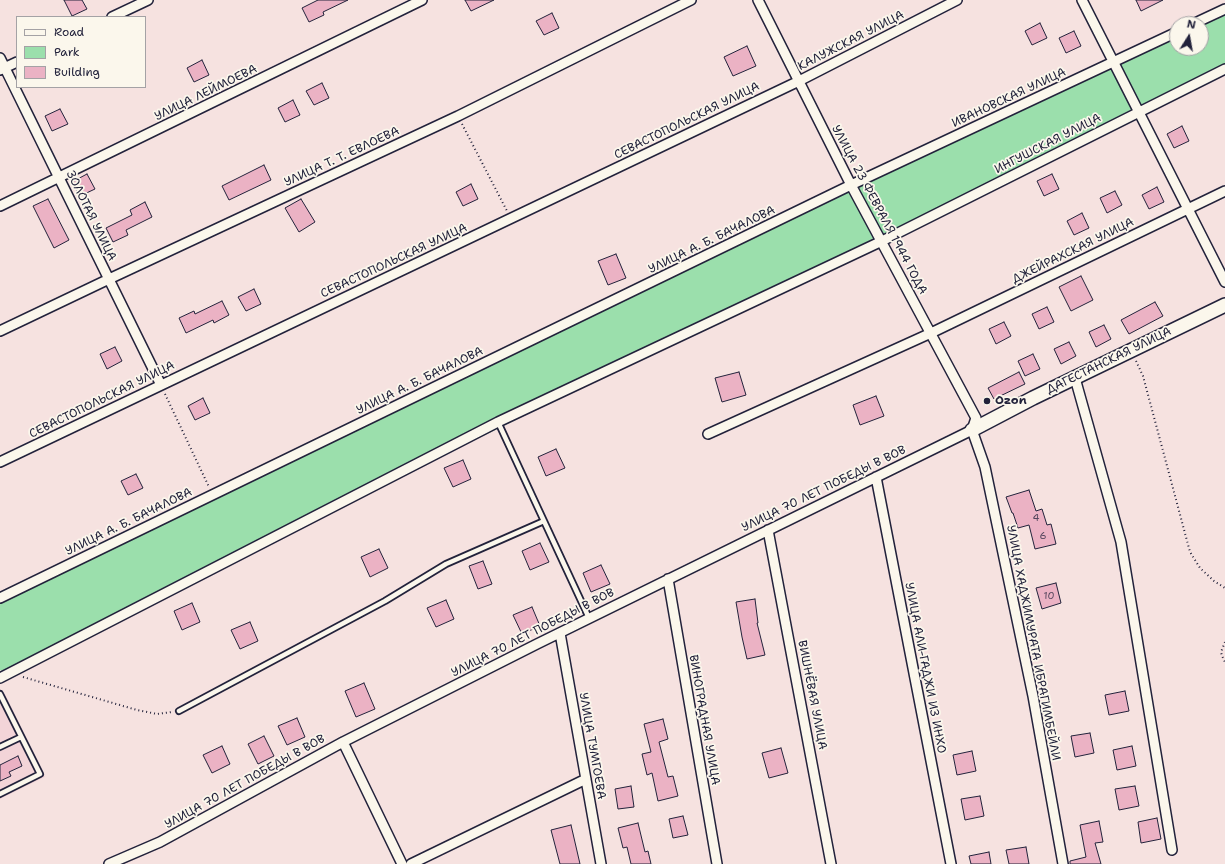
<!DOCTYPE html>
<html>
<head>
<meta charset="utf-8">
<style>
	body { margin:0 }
	#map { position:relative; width:1225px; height:864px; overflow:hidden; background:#f6e2e0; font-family:"Shantell Sans",sans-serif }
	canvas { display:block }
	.legend { position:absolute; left:16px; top:16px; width:130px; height:72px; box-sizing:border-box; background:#fbf7ec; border:1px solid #a4a2a5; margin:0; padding:5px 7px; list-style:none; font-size:12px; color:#22223b }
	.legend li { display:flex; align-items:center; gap:8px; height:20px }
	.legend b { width:20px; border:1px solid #a4a2a5 }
	.north { position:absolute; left:1169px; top:16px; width:40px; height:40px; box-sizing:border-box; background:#fbf7ec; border:1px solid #a4a2a5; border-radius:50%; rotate:11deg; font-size:11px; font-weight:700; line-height:16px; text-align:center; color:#22223b }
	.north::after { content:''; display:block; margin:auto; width:14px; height:18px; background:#22223b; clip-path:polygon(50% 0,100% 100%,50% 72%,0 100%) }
</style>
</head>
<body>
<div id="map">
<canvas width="1225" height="864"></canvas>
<ul class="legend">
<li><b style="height:5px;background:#fbf7ec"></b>Road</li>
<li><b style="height:11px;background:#9bdfac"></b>Park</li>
<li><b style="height:11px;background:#ebb2c4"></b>Building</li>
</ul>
<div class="north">N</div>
</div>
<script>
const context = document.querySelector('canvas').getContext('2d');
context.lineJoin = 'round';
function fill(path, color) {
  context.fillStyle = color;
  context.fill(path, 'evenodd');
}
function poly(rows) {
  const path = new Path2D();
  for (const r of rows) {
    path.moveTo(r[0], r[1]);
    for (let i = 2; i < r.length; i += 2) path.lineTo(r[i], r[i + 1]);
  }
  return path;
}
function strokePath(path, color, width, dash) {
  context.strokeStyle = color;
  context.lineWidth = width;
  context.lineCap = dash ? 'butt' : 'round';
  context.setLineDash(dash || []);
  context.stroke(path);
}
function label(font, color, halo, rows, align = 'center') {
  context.font = font + ' "Shantell Sans",sans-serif';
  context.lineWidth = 3.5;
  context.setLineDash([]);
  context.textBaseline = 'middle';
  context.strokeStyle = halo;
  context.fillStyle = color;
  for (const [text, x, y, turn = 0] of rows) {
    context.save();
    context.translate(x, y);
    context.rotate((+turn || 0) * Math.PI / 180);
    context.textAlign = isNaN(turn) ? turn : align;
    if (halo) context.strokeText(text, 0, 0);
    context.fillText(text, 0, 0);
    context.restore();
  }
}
fill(poly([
	[5,694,45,777,0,799,0,697]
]), '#f3d4d8');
fill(poly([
	[1225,9,1225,69,882,241,2,671,0,670,0,603,212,495,1177,32,1177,48,1201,48,1201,24]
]), '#9bdfac');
const building = poly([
	[64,0,82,0,87,9,72,16,64,0],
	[318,0,348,0,323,12,324,15,309,22,302,8,318,0],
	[465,0,494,0,471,11,465,0],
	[1136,0,1163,0,1141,11,1136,0],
	[552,13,559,28,544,35,536,21,552,13],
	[1040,23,1047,38,1032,45,1025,31,1040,23],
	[1074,31,1081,46,1066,53,1059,38,1074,31],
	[747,46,756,66,733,76,724,57,747,46],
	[202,60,209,75,194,82,187,68,202,60],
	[322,83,329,98,314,105,306,91,322,83],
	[293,100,300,115,285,122,278,108,293,100],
	[60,109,68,124,52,131,45,116,60,109],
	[1182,126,1189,141,1174,148,1167,134,1182,126],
	[264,165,271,180,229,200,222,186,264,165],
	[87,174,95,189,80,196,72,182,87,174],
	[1052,174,1059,189,1044,196,1037,181,1052,174],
	[471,184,478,199,463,206,456,192,471,184],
	[1157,187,1164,202,1149,209,1142,195,1157,187],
	[1115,191,1122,205,1107,213,1100,198,1115,191],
	[48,199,69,240,54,248,33,206,48,199],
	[301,199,315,222,299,232,285,208,301,199],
	[145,202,152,217,126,230,128,235,113,242,106,228,132,215,130,210,145,202],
	[1082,213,1089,228,1074,235,1067,221,1082,213],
	[616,254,626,278,608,285,598,261,616,254],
	[1081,276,1093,300,1071,311,1059,287,1081,276],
	[254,289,261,304,246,311,238,297,254,289],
	[222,301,229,315,214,323,213,320,186,333,179,318,194,311,195,314,222,301],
	[1155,302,1163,316,1129,334,1121,320,1155,302],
	[1047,307,1054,322,1039,329,1032,314,1047,307],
	[1004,322,1011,336,996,344,989,329,1004,322],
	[1104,325,1111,339,1096,347,1089,332,1104,325],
	[1069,342,1076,356,1061,364,1054,349,1069,342],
	[115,347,122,361,107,369,100,354,115,347],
	[1033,354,1040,369,1025,376,1018,361,1033,354],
	[739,372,746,395,722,402,715,378,739,372],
	[1019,372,1025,384,994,399,988,388,1019,372],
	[876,396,884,416,860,425,853,405,876,396],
	[203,398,210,413,195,420,188,406,203,398],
	[556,449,565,468,546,476,538,457,556,449],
	[463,460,471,479,453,487,444,468,463,460],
	[136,474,143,488,128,495,121,481,136,474],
	[1029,490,1036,511,1042,509,1047,525,1051,524,1056,544,1035,549,1029,525,1018,528,1013,513,1012,513,1006,497,1029,490],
	[540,543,549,562,530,570,522,551,540,543],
	[379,549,388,568,370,577,361,557,379,549],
	[483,561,492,584,478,589,469,566,483,561],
	[601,565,610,584,591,592,583,573,601,565],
	[1056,583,1061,603,1042,609,1036,588,1056,583],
	[755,599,758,623,757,623,765,655,747,659,742,637,736,602,755,599],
	[446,600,454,619,436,627,427,608,446,600],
	[192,603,200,622,182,630,174,611,192,603],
	[532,607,540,626,522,634,513,615,532,607],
	[250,622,258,641,240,649,231,630,250,622],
	[364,683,375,709,356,717,345,691,364,683],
	[1125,691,1129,711,1109,715,1105,695,1125,691],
	[297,718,305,737,287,745,278,726,297,718],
	[663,719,668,739,659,742,668,777,673,776,678,796,658,801,652,773,647,775,642,754,651,752,644,724,663,719],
	[1090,733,1094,753,1075,757,1071,736,1090,733],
	[264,736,274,756,258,764,248,744,264,736],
	[222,746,230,764,212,773,203,755,222,746],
	[1132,746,1136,766,1117,770,1113,750,1132,746],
	[781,748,788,773,769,778,762,753,781,748],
	[972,751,976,771,957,775,953,755,972,751],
	[18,756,22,766,9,772,11,776,0,781,0,765,18,756],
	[631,786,634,807,618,809,615,789,631,786],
	[1135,786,1139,806,1119,810,1115,789,1135,786],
	[980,796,984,816,965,820,961,799,980,796],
	[683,816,688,835,673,838,669,819,683,816],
	[1157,818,1161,839,1141,843,1138,822,1157,818],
	[1099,821,1103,842,1095,843,1101,864,1070,864,1070,861,1086,857,1080,825,1099,821],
	[638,823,645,852,648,851,651,864,631,864,627,847,623,848,618,828,638,823],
	[571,825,580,864,560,864,551,830,571,825],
	[1026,847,1029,864,1009,864,1006,850,1026,847],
	[989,852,991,864,971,864,969,856,989,852]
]);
fill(building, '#ebb2c4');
strokePath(building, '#22223b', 1);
const lane = poly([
	[498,422,589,618],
	[0,694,40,774,0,794],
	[179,711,385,601,446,564,544,521],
	[0,747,21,737]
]);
const street = poly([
	[758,0,851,185,976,418,972,430],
	[1082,0,1225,282],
	[112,17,148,0],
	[1193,24,1225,9],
	[0,58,161,385],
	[0,70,17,62],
	[0,206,422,0],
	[0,331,109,279,458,116,691,0],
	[1075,378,1121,542,1172,850],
	[972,430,985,467,1033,696,1063,864],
	[708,434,931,333,1225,191],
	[0,462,799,81,957,0],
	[876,477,951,864],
	[768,530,831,864],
	[668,579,717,864],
	[0,598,851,185,1177,32],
	[560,633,601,864],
	[0,678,498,422,882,241,1225,69],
	[343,742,402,864],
	[109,864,160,842,343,742,537,644,972,430],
	[411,864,586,779]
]);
const secondary = poly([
	[972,430,1033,398,1225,305]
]);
strokePath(lane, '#22223b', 8);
strokePath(street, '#22223b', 12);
strokePath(secondary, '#22223b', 16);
strokePath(poly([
	[462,124,507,211],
	[1136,361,1143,376,1190,552,1200,568,1214,581,1225,588],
	[165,394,209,487],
	[1225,642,1221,652,1222,656,1225,662],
	[23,677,137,710,157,714,172,712]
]), '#22223b', 2, [1, 3]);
strokePath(lane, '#fbf7ec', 4.5);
strokePath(street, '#fbf7ec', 9);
strokePath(secondary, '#fbf7ec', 13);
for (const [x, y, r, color] of [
	[987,401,4,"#22223b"]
]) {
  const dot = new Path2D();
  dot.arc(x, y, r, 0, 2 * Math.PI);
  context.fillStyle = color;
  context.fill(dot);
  strokePath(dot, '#fbf7ec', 1.5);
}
label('10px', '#54465d', null, [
	["4",1036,518],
	["6",1043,536],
	["10",1049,596]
]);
label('12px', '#22223b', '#fbf7ec', [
	["КАЛУЖСКАЯ УЛИЦА",851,41,-27],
	["УЛИЦА ЛЕЙМОЕВА",206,93,-26],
	["ИВАНОВСКАЯ УЛИЦА",1009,98,-25],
	["СЕВАСТОПОЛЬСКАЯ УЛИЦА",687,121,-26],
	["ИНГУШСКАЯ УЛИЦА",1048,144,-27],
	["УЛИЦА Т. Т. ЕВЛОЕВА",342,157,-25],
	["УЛИЦА 23 ФЕВРАЛЯ 1944 ГОДА",879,210,62],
	["ЗОЛОТАЯ УЛИЦА",91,216,64],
	["УЛИЦА А. Б. БАЧАЛОВА",712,240,-26],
	["ДЖЕЙРАХСКАЯ УЛИЦА",1073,251,-26],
	["СЕВАСТОПОЛЬСКАЯ УЛИЦА",394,261,-25],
	["ДАГЕСТАНСКАЯ УЛИЦА",1109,361,-26],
	["УЛИЦА А. Б. БАЧАЛОВА",420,381,-26],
	["СЕВАСТОПОЛЬСКАЯ УЛИЦА",102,400,-26],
	["УЛИЦА 70 ЛЕТ ПОБЕДЫ В ВОВ",824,489,-26],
	["УЛИЦА А. Б. БАЧАЛОВА",129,522,-26],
	["УЛИЦА 70 ЛЕТ ПОБЕДЫ В ВОВ",533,633,-27],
	["УЛИЦА ХАДЖИМУРАТА ИБРАГИМБЕЙЛИ",1033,643,79],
	["УЛИЦА АЛИ-ГАДЖИ ИЗ ИНХО",925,668,79],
	["ВИШНЁВАЯ УЛИЦА",812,695,79],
	["ВИНОГРАДНАЯ УЛИЦА",704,720,80],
	["УЛИЦА ТУМГОЕВА",592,746,80],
	["УЛИЦА 70 ЛЕТ ПОБЕДЫ В ВОВ",245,782,-29]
]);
label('bold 12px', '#22223b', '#fbf7ec', [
	["Ozon",995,401]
], 'left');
</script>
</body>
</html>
